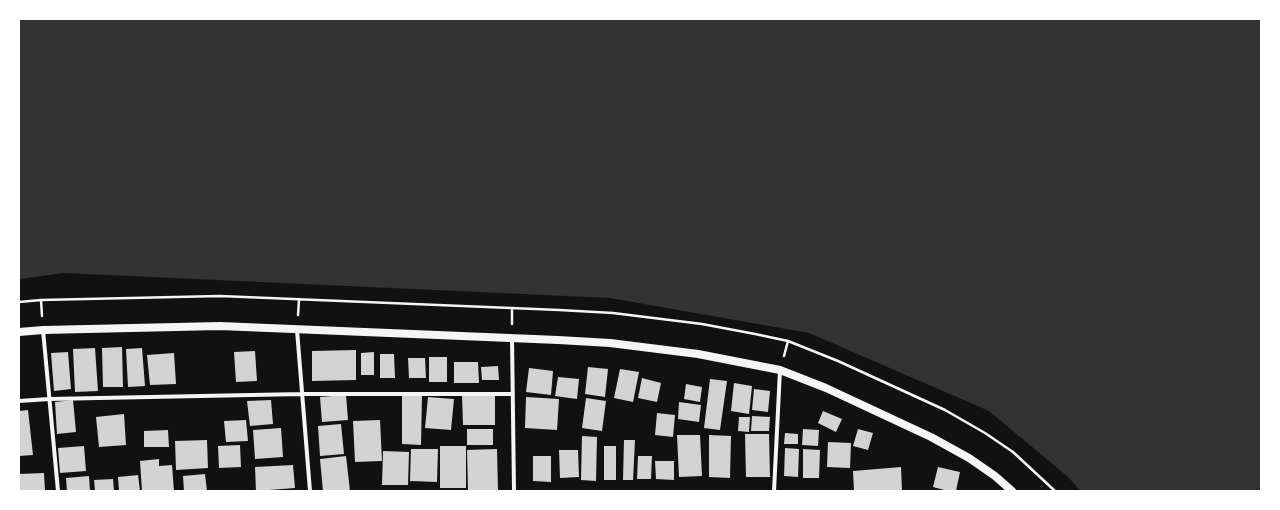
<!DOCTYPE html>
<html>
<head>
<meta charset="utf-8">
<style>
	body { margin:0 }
	#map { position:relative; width:1280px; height:510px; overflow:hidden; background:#111; font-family:Merriweather,serif }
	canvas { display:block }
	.frame { position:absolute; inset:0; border:20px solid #fff; pointer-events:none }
</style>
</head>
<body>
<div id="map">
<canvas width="1280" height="510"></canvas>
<div class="frame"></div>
</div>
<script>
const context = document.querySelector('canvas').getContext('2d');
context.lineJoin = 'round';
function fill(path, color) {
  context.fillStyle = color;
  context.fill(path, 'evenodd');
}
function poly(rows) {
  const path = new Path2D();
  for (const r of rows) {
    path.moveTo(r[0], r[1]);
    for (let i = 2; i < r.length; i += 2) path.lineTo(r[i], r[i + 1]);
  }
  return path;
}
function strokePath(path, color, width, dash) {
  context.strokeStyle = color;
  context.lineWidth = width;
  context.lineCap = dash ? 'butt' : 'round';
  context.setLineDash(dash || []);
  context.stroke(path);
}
fill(poly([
	[19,19,1261,19,1261,491,1081,491,1067,476,989,411,809,333,610,298,64,273,19,279]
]), '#333');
fill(poly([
	[122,347,123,387,103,387,102,348],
	[95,348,98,391,75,392,73,349],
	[142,348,145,386,128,387,126,349],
	[356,350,356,380,312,381,312,351],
	[255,351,257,381,236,382,234,352],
	[68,352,71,389,54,391,51,353],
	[374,352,374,375,361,375,361,353],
	[174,353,176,384,150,385,147,355],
	[380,354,394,354,395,378,380,378],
	[429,357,447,357,447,382,429,382],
	[408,358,425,358,426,378,409,378],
	[454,362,478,362,479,383,454,383],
	[498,366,499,380,482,380,481,367],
	[588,367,608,369,605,397,585,394],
	[529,368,553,371,551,395,526,392],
	[620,369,639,372,633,402,614,398],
	[558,377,579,379,577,399,555,396],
	[642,378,661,383,657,402,638,398],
	[710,379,727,381,720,430,704,428],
	[734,383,752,386,749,414,731,411],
	[686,384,702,387,700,402,684,399],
	[754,389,770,391,768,412,752,410],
	[346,395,348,420,322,422,320,397],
	[402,395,422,395,421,445,402,444],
	[462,395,495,395,495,425,463,425],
	[428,397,454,399,451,430,425,428],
	[526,397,559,399,557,430,525,428],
	[586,398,606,401,602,431,582,428],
	[73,400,76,432,57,434,55,402],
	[271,400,273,424,250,426,247,401],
	[679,402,701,405,699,422,678,419],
	[28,410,33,455,19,456,19,411],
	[823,411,842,419,836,432,818,423],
	[657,413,675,415,673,437,655,435],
	[124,414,126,445,99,447,96,417],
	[752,416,770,417,769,431,751,431],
	[739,417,750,417,749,432,738,431],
	[246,420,248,441,226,442,224,421],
	[380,420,382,461,355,462,353,421],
	[341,424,344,454,320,456,318,426],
	[281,428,283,457,255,459,253,430],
	[467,429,493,429,493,445,467,445],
	[803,429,819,430,818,446,802,445],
	[858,429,873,433,868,450,853,446],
	[168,430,169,447,144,447,144,431],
	[785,433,798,434,798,444,784,444],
	[745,434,769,434,770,477,746,477],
	[677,435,700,435,702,476,679,477],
	[709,435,731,436,730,478,709,477],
	[582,436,597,437,596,481,581,480],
	[207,440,208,468,176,470,175,441],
	[624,440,635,440,633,480,623,480],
	[828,442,851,443,850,468,827,467],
	[240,445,241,467,219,468,218,446],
	[84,446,86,471,60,473,58,448],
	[440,446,466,446,466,488,440,488],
	[604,446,616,446,616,480,604,480],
	[785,448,799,449,798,477,784,476],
	[411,449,438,449,437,482,410,481],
	[497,449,498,491,468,491,467,450],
	[803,449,820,450,819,478,803,478],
	[559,450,578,450,579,477,560,478],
	[383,451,409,452,408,485,382,485],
	[346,456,350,491,323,491,320,459],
	[533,456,551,456,551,482,533,481],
	[638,456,652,456,651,479,637,479],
	[159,459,159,466,172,465,174,491,142,491,140,461],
	[655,461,674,461,674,480,656,479],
	[293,465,295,488,256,491,255,467],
	[901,467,902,491,854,491,853,471],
	[938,467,960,472,956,491,948,491,933,487],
	[44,473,45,490,19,491,19,474],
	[205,474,207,491,184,491,183,476],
	[138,475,140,491,119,491,118,477],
	[89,476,90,491,67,491,66,478],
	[113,479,114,491,95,491,94,480]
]), '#d3d3d3');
strokePath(poly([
	[41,300,42,316],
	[19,302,41,300,220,296,559,310,613,313,702,324,755,334,788,341,838,361,945,410,985,433,1013,452,1055,491],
	[298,315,299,300],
	[512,324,512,309],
	[784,356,788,341]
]), '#f5f5f5', 2.5);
strokePath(poly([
	[43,330,58,491],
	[297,330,310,491],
	[512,338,514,491],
	[19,401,49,399,302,394,513,394],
	[774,491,780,370]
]), '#f5f5f5', 4);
strokePath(poly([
	[19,332,43,330,220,326,558,340,610,343,698,354,780,370,826,388,931,437,969,458,995,476,1012,491]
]), '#f5f5f5', 8);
</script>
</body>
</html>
